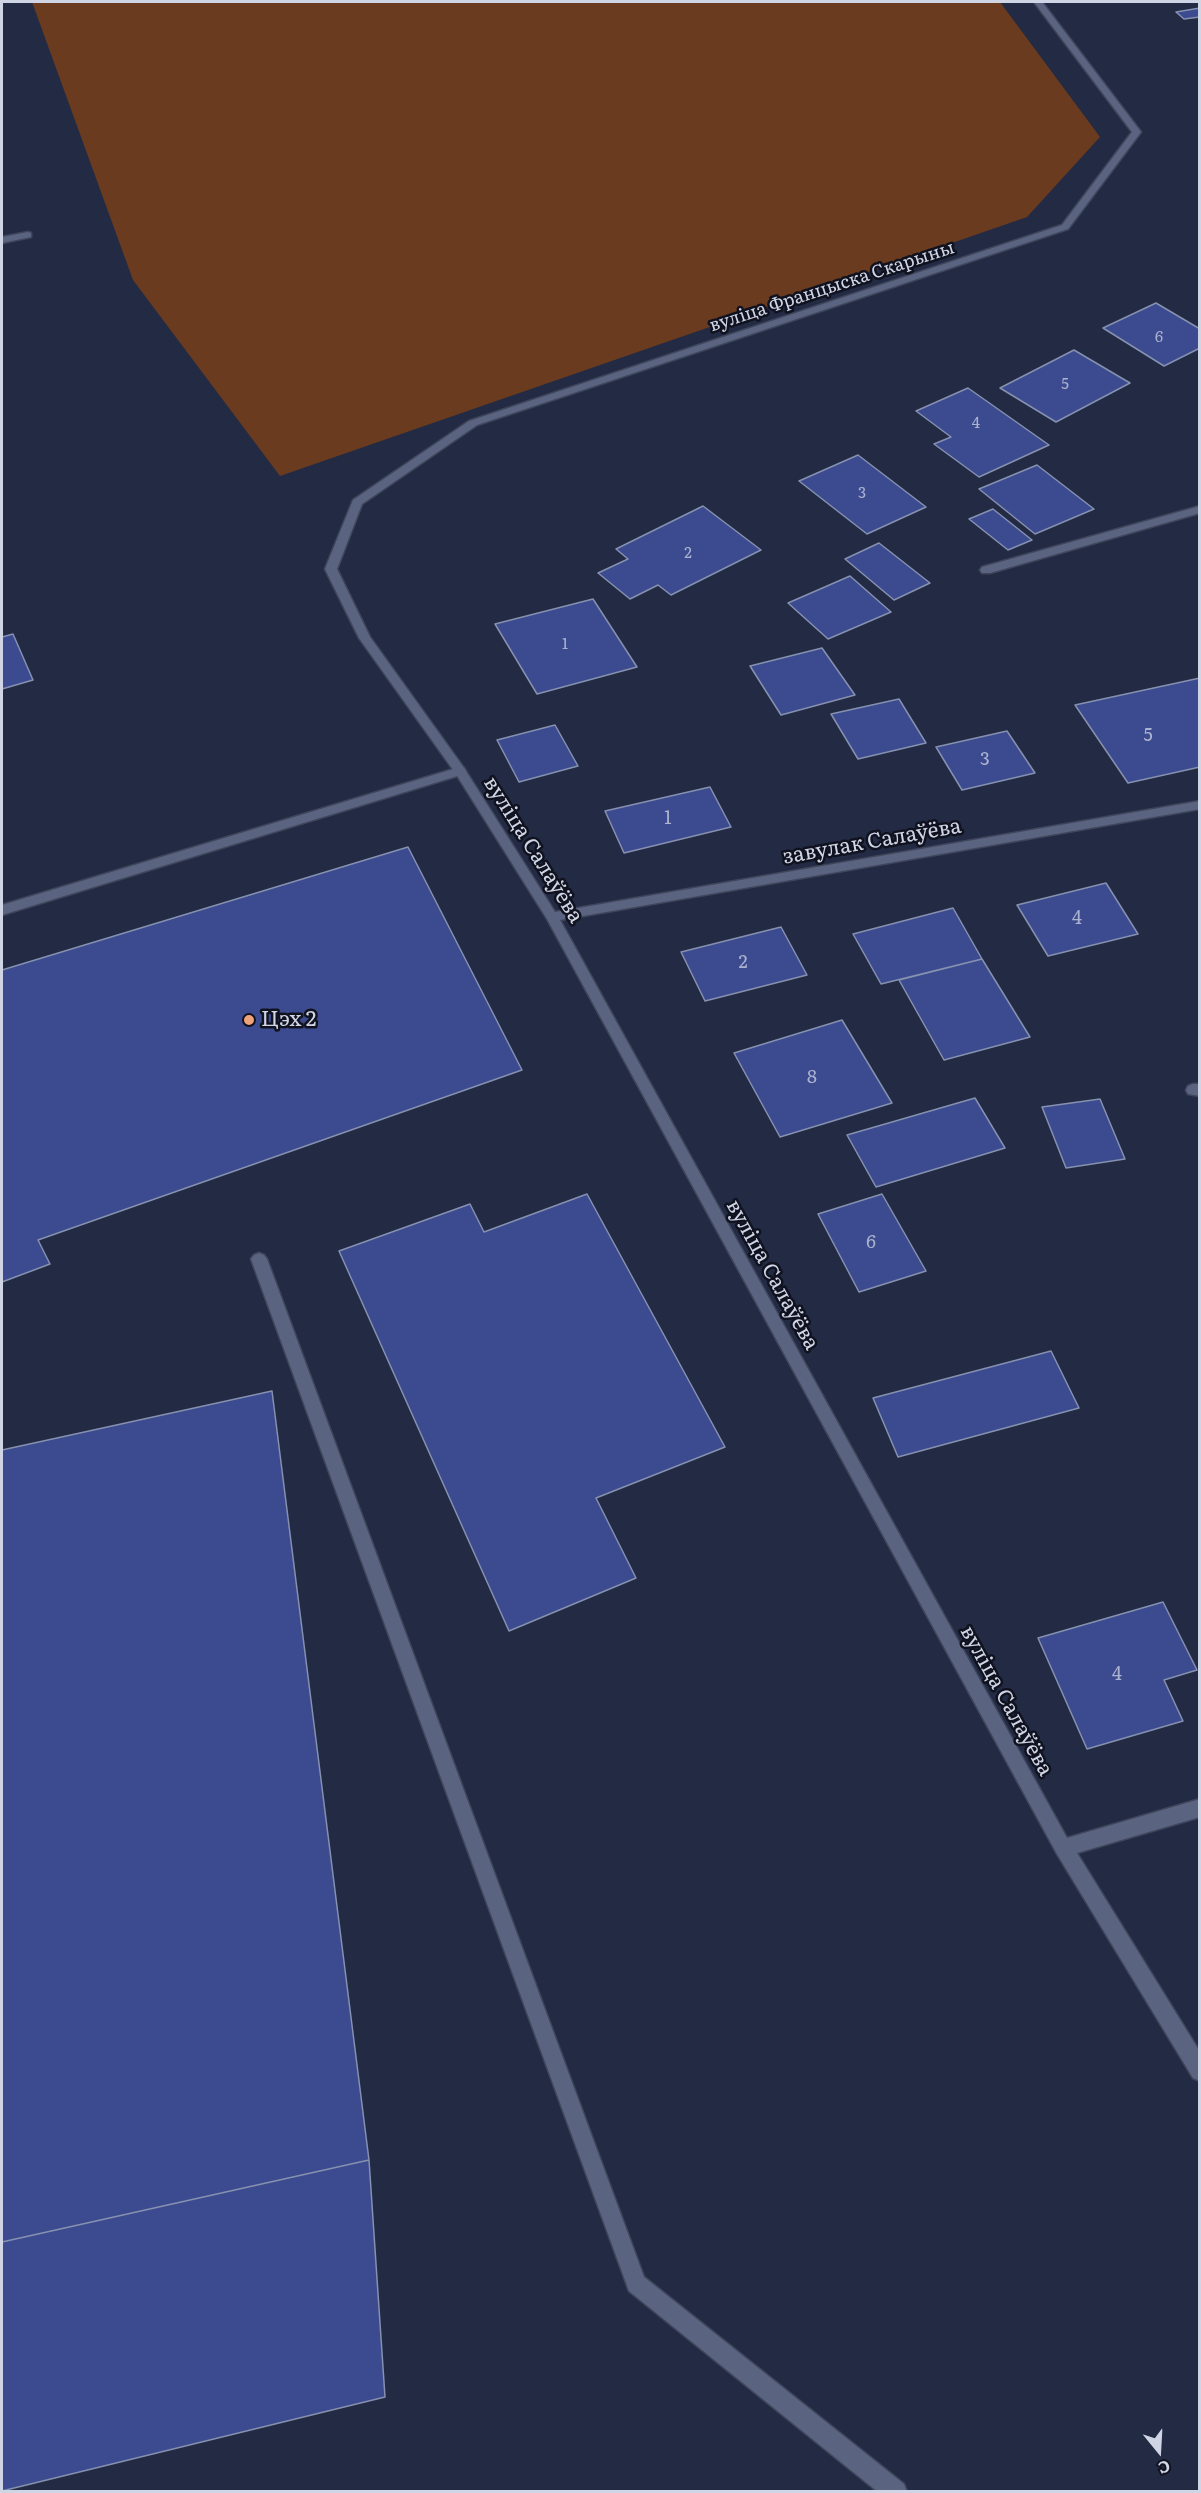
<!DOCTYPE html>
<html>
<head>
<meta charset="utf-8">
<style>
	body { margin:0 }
	#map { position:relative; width:1201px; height:2493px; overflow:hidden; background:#222a44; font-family:Literata,serif }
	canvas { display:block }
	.frame { position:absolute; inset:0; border:3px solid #d0d5e6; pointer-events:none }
	.north { position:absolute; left:1129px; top:2421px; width:60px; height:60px; -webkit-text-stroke:4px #10131f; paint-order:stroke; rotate:162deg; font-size:16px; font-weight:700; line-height:24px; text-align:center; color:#d0d5e6 }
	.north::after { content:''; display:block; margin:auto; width:21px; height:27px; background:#d0d5e6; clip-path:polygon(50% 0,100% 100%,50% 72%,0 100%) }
</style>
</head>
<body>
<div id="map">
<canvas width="1201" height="2493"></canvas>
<div class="frame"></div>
<div class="north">С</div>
</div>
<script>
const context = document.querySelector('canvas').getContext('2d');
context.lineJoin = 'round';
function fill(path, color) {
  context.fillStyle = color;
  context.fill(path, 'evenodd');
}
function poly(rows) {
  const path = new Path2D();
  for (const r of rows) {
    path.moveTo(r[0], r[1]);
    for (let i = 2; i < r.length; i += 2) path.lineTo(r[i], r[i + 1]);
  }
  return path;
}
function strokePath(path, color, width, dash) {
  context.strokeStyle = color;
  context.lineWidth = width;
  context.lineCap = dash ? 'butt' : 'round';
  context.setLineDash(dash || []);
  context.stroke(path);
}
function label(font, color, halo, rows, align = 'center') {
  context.font = font + ' Literata,serif';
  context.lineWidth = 5;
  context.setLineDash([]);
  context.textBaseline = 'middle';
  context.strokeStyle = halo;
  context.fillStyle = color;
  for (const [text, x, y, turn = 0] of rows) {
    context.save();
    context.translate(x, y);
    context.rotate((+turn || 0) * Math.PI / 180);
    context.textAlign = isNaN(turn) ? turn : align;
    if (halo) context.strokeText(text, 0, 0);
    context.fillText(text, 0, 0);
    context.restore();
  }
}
fill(poly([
	[32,2,1000,2,1100,137,1027,217,280,476,133,280]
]), '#6b3b1f');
const building = poly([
	[1200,8,1200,17,1184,19,1176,12,1200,8],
	[1156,303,1200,329,1200,348,1164,366,1103,328,1156,303],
	[1074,350,1130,383,1056,422,1000,388,1074,350],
	[968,388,1049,445,979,477,934,444,951,437,916,411,968,388],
	[858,455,926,507,867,534,799,481,858,455],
	[1037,465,1094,509,1035,534,979,489,1037,465],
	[703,506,761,550,671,595,658,585,630,599,598,573,628,559,616,549,703,506],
	[993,509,1032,540,1008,550,969,519,993,509],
	[879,543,930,583,894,600,845,559,879,543],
	[850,576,891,612,828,639,788,603,850,576],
	[593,599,637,667,537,694,495,624,593,599],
	[13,634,33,680,2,689,2,637,13,634],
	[822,648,855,695,781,715,750,666,822,648],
	[1200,678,1200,767,1128,783,1075,705,1200,678],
	[899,699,926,743,858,759,831,714,899,699],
	[555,725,578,766,519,782,497,740,555,725],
	[1007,731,1035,773,962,790,936,747,1007,731],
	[710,787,731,827,624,853,605,811,710,787],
	[408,847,522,1070,38,1240,50,1264,2,1282,2,970,408,847],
	[1106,883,1138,934,1048,956,1017,905,1106,883],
	[953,908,982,959,881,984,853,934,953,908],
	[781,927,807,975,705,1001,681,952,781,927],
	[982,959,1030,1037,944,1060,899,980,982,959],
	[842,1020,892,1103,780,1137,734,1053,842,1020],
	[975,1098,1005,1148,876,1187,847,1135,975,1098],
	[1100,1099,1125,1159,1066,1168,1042,1107,1100,1099],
	[587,1194,725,1447,596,1498,636,1578,509,1631,339,1251,470,1204,484,1232,587,1194],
	[882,1194,926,1271,859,1292,818,1214,882,1194],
	[1051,1351,1079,1408,898,1457,873,1398,1051,1351],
	[272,1391,369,2160,2,2242,2,1450,272,1391],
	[1163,1602,1197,1670,1164,1680,1183,1721,1087,1749,1038,1638,1163,1602],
	[369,2160,385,2397,2,2491,2,2242,369,2160]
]);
fill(building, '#3c4b8f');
strokePath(building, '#8691b0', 1.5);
const service = poly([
	[28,232,31,233,31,237,2,243,2,237,28,232],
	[1200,506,1200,513,990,573,982,573,980,570,982,567,1200,506],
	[460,767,464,768,466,771,464,774,2,915,2,905,460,767],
	[259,1253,264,1255,267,1259,644,2277,904,2484,907,2492,878,2492,629,2291,251,1259,254,1255,259,1253]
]);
const minor = poly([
	[1034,2,1042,2,1141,132,1068,229,477,425,362,504,337,569,370,637,464,768,555,912,1200,801,1200,809,560,920,1067,1838,1200,1799,1200,1817,1077,1853,1200,2052,1200,2081,1193,2078,1057,1854,547,919,456,774,359,638,325,569,353,500,469,421,1062,225,1132,132,1034,2],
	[1193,1084,1200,1084,1200,1096,1188,1094,1186,1090,1188,1086,1193,1084]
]);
strokePath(service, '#3f455a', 3);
strokePath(minor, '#3f455a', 3);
fill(service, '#5a6481');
fill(minor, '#5a6481');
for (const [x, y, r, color] of [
	[249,1020,6,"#efa378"]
]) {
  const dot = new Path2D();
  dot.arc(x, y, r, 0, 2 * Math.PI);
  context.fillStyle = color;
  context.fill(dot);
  strokePath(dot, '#10131f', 2);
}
label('15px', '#abb2d0', null, [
	["6",1159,338],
	["5",1065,385],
	["4",976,424],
	["3",862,494],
	["2",688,554],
	["1",565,645]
]);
label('18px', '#d0d5e6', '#10131f', [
	["вуліца Францыска Скарыны",832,287,-18]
]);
label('18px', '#abb2d0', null, [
	["5",1148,736],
	["3",985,760],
	["1",668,819],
	["4",1077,919],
	["2",743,963],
	["8",812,1078],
	["6",871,1243],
	["4",1117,1675]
]);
label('21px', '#d0d5e6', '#10131f', [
	["завулак Салаўёва",872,842,-10],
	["вуліца Салаўёва",533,850,58],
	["вуліца Салаўёва",772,1275,61],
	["вуліца Салаўёва",1006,1701,61]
]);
label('21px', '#d0d5e6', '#10131f', [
	["Цэх 2",261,1020]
], 'left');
</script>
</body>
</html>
